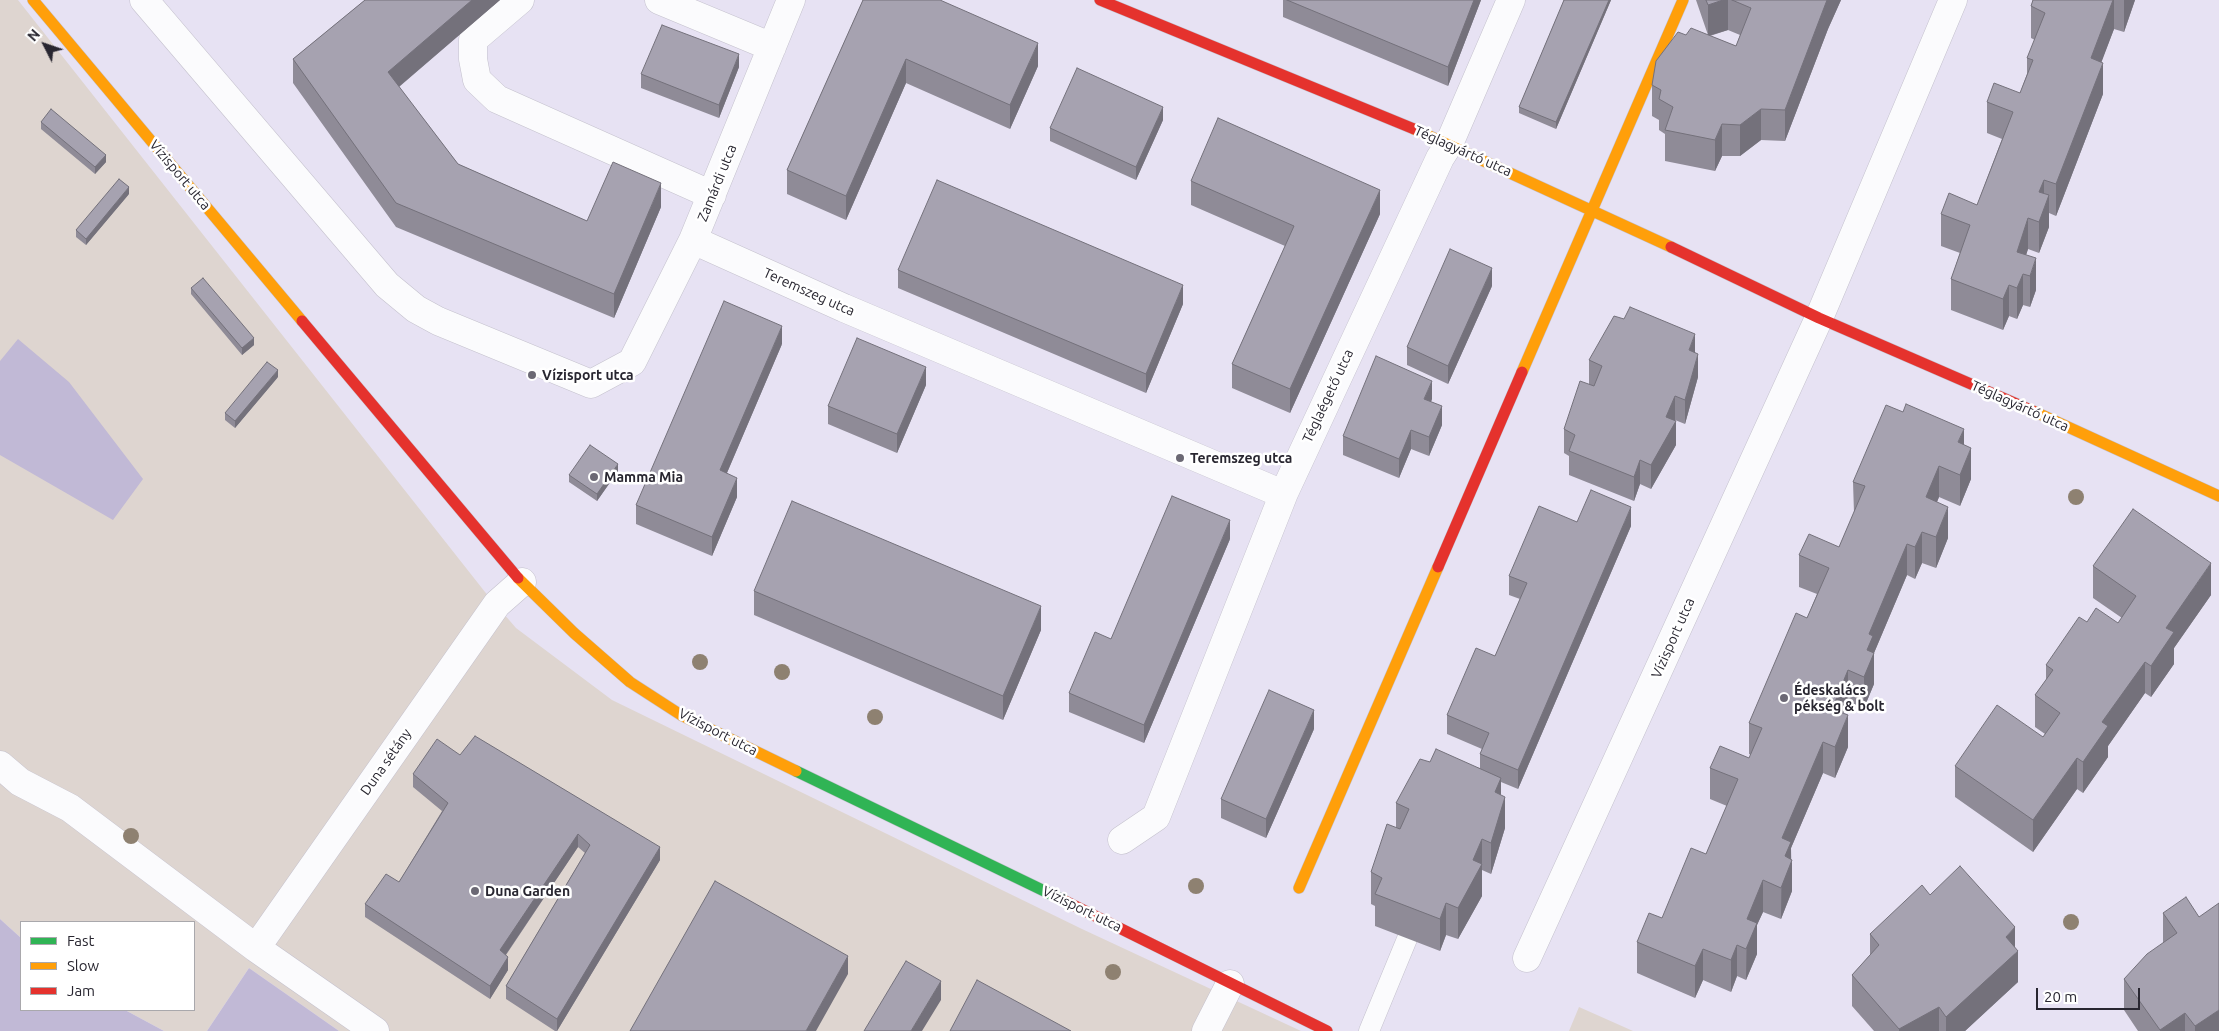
<!DOCTYPE html>
<html>
<head>
<meta charset="utf-8">
<style>
	body { margin:0 }
	#map { position:relative; width:2219px; height:1031px; overflow:hidden; background:#e7e2f3; font-family:Ubuntu,sans-serif }
	canvas { display:block }
	.legend { position:absolute; left:20px; top:921px; width:175px; height:90px; box-sizing:border-box; background:#fff; border:1px solid #a9a8ac; margin:0; padding:6px 9px; list-style:none; font-size:15px; color:#282630 }
	.legend li { display:flex; align-items:center; gap:10px; height:25px }
	.legend b { width:25px; border:1px solid #a9a8ac }
	.north { position:absolute; left:20px; top:20px; width:50px; height:50px; -webkit-text-stroke:4px #fff; paint-order:stroke; rotate:311deg; font-size:14px; font-weight:700; line-height:20px; text-align:center; color:#282630 }
	.north::after { content:''; display:block; margin:auto; width:18px; height:22px; background:#282630; clip-path:polygon(50% 0,100% 100%,50% 72%,0 100%) }
	.scale { position:absolute; left:2036px; top:988px; width:104px; height:22px; box-sizing:border-box; border:2px solid #282630; border-top:0; padding-left:6px; font-size:15px; line-height:18px; white-space:nowrap; color:#282630; -webkit-text-stroke:4px #fff; paint-order:stroke }
</style>
</head>
<body>
<div id="map">
<canvas width="2219" height="1031"></canvas>
<ul class="legend">
<li><b style="height:6px;background:#30b455"></b>Fast</li>
<li><b style="height:6px;background:#ff9f0a"></b>Slow</li>
<li><b style="height:6px;background:#e5322d"></b>Jam</li>
</ul>
<div class="north">N</div>
<div class="scale">20 m</div>
</div>
<script>
const context = document.querySelector('canvas').getContext('2d');
context.lineJoin = 'round';
function fill(path, color) {
  context.fillStyle = color;
  context.fill(path, 'evenodd');
}
function poly(rows) {
  const path = new Path2D();
  for (const r of rows) {
    path.moveTo(r[0], r[1]);
    for (let i = 2; i < r.length; i += 2) path.lineTo(r[i], r[i + 1]);
  }
  return path;
}
function strokePath(path, color, width, dash) {
  context.strokeStyle = color;
  context.lineWidth = width;
  context.lineCap = dash ? 'butt' : 'round';
  context.setLineDash(dash || []);
  context.stroke(path);
}
function label(font, color, halo, rows, align = 'center') {
  context.font = font + ' Ubuntu,sans-serif';
  context.lineWidth = 5;
  context.setLineDash([]);
  context.textBaseline = 'middle';
  context.strokeStyle = halo;
  context.fillStyle = color;
  for (const [text, x, y, turn = 0] of rows) {
    context.save();
    context.translate(x, y);
    context.rotate((+turn || 0) * Math.PI / 180);
    context.textAlign = isNaN(turn) ? turn : align;
    if (halo) context.strokeText(text, 0, 0);
    context.fillText(text, 0, 0);
    context.restore();
  }
}
fill(poly([
	[0,0,18,0,485,592,516,628,612,700,1082,929,1301,1031,339,1031,249,968,207,1031,164,1031,125,1010,194,1010,194,922,21,922,21,938,0,919],
	[1579,1007,1633,1031,1569,1031]
]), '#ded5d0');
fill(poly([
	[18,339,69,382,143,479,113,520,0,455,0,361],
	[0,919,21,938,21,1010,125,1010,164,1031,0,1031],
	[249,968,339,1031,207,1031]
]), '#c1b9d6');
const lane = poly([
	[1369,1031,1407,939]
]);
const street = poly([
	[144,0,387,285,416,309,438,321,591,384,632,362,693,240,791,0],
	[520,0,473,40,473,59,477,80,497,99,712,195],
	[659,0,772,47],
	[693,240,844,308,1271,489,1284,493],
	[0,765,20,782,70,808,256,948,375,1031],
	[1122,840,1156,817,1284,493,1440,158,1449,144,1511,0],
	[256,948,497,604,522,582],
	[1527,958,1819,318,1953,0],
	[1206,1031,1230,984]
]);
const fast = poly([
	[796,771,1065,901]
]);
const slow = poly([
	[33,0,302,321],
	[1414,129,1671,247],
	[1522,372,1683,0],
	[2033,411,2219,496],
	[518,578,574,633,630,682,681,715,796,771],
	[1299,888,1438,567]
]);
const jam = poly([
	[1100,0,1414,129],
	[1671,247,1819,318,2033,411],
	[302,321,518,578],
	[1438,567,1522,372],
	[1065,901,1327,1031]
]);
strokePath(lane, '#c4c1cd', 21);
strokePath(street, '#c4c1cd', 29);
strokePath(fast, '#c4c1cd', 12);
strokePath(slow, '#c4c1cd', 12);
strokePath(jam, '#c4c1cd', 12);
strokePath(lane, '#fbfbfd', 20);
strokePath(street, '#fbfbfd', 28);
strokePath(fast, '#30b455', 11);
strokePath(slow, '#ff9f0a', 11);
strokePath(jam, '#e5322d', 11);
context.fillStyle = '#8e8171';
for (const [x, y] of [
	[2076,497],
	[700,662],
	[782,672],
	[875,717],
	[131,836],
	[1196,886],
	[2071,922],
	[1113,972]
]) {
  context.beginPath();
  context.arc(x, y, 8, 0, 2 * Math.PI);
  context.fill();
}
fill(poly([
	[365,0,500,0,399,87,458,164,587,221,661,207,614,318,396,227,293,83,293,59],
	[863,0,1038,66,1010,129,906,83,846,220,787,194,787,170],
	[1283,0,1481,0,1448,86,1283,17],
	[1564,0,1611,0,1556,129,1519,113,1519,107],
	[1696,0,1841,0,1828,29,1785,141,1761,140,1740,156,1722,156,1715,171,1665,161,1665,134,1659,130,1659,120,1652,116,1652,85,1686,35,1708,35],
	[1728,30,1740,35,1736,46,1710,36],
	[2033,0,2135,0,2124,32,2114,29,2101,62,2103,94,2056,216,2049,213,2049,227,2039,253,2028,249,2026,255,2036,290,2030,307,2023,305,2017,319,2009,316,2003,330,1951,310,1951,279,1960,253,1941,246,1941,214,1977,205,2002,139,1987,133,1987,102,2020,93,2027,74,2027,58,2035,40,2031,38,2031,6],
	[739,67,719,118,641,88,641,74],
	[1163,120,1136,180,1050,141,1050,128],
	[41,122,106,162,95,174,41,129],
	[1191,181,1380,214,1290,413,1232,388,1232,364,1285,246,1191,205],
	[129,194,86,245,76,237,76,230],
	[898,270,1183,304,1146,393,898,288],
	[1492,286,1448,384,1407,365,1407,347],
	[191,288,254,345,242,355,191,294],
	[782,344,727,473,737,497,712,556,636,524,636,505],
	[1695,352,1698,377,1685,424,1675,420,1676,445,1651,489,1640,484,1634,501,1569,475,1569,456,1564,453,1564,429,1589,384,1589,360],
	[278,377,235,428,225,420,225,413],
	[926,385,897,453,828,424,828,406],
	[1432,399,1431,402,1442,425,1429,456,1411,449,1399,478,1343,455,1343,436],
	[1903,412,1964,445,1971,479,1960,506,1939,497,1937,502,1948,538,1936,568,1922,563,1915,579,1907,575,1874,653,1874,684,1864,708,1848,702,1843,713,1848,747,1835,778,1823,773,1791,848,1792,891,1781,919,1763,912,1757,925,1757,954,1746,980,1737,976,1731,992,1703,980,1695,998,1637,973,1637,942,1662,918,1706,854,1727,806,1710,799,1710,768,1749,758,1751,755,1749,754,1749,723,1807,618,1817,594,1799,587,1799,555,1839,547,1854,513,1853,482],
	[618,471,597,501,569,482,569,475],
	[1577,522,1631,526,1518,789,1501,782,1501,795,1505,828,1491,874,1482,870,1482,896,1458,939,1446,935,1440,951,1375,926,1375,906,1371,904,1371,872,1396,827,1396,803,1430,762,1480,768,1480,754,1482,749,1447,734,1447,715,1495,656,1520,599,1509,595,1509,576],
	[1230,539,1144,743,1069,712,1069,693,1111,639],
	[2093,566,2211,595,2174,648,2174,664,2151,697,2145,693,2108,746,2108,757,2083,793,2077,789,2033,852,1955,797,1955,766,2043,737,2045,734,2035,727,2035,695,2046,680,2046,665,2087,622,2118,623,2122,618,2093,598],
	[754,591,1041,630,1003,720,754,615],
	[1314,729,1266,838,1221,818,1221,799],
	[460,755,660,860,557,1031,555,1031,506,999,506,986,585,853,578,847,506,955,508,970,490,999,365,917,365,904,399,882,442,811,413,787,413,774],
	[1930,895,2015,947,2018,982,1965,1031,1874,1031,1852,1006,1852,975,1870,955,1870,934],
	[2163,913,2199,917,2219,1031,2138,1031,2124,1010,2124,979,2163,943]
]), '#8f8b97');
fill(poly([
	[472,0,500,0,388,96,388,72],
	[1474,0,1481,0,1448,86,1448,67],
	[1609,0,1611,0,1556,129,1556,122],
	[1723,0,1728,0,1728,30,1708,36,1708,5],
	[1827,0,1841,0,1828,29,1785,141,1785,110],
	[2113,0,2114,0,2114,29,2091,90,2091,58],
	[2124,0,2135,0,2124,32],
	[1038,43,1038,66,1010,129,1010,105],
	[739,54,739,67,719,118,719,105],
	[906,59,906,83,846,220,846,196],
	[2103,63,2103,94,2056,216,2056,184],
	[1163,107,1163,120,1136,180,1136,167],
	[1761,109,1761,140,1740,156,1740,125],
	[1722,124,1722,156,1715,171,1715,140],
	[106,155,106,162,95,174,95,167],
	[2044,180,2044,209,2049,195,2049,227,2039,253,2039,192],
	[661,183,661,207,614,318,614,294],
	[129,187,129,194,86,245,86,239],
	[1380,190,1380,214,1290,413,1290,389],
	[2028,218,2028,249,2017,283,2017,252],
	[2036,258,2036,290,2030,307,2030,276],
	[1492,268,1492,286,1448,384,1448,366],
	[2023,274,2023,305,2017,319,2017,288],
	[1183,285,1183,304,1146,393,1146,374],
	[2009,285,2009,316,2003,330,2003,299],
	[782,326,782,344,720,489,720,470],
	[1695,334,1695,358,1689,350],
	[254,338,254,345,242,355,242,348],
	[1698,354,1698,377,1685,424,1685,400],
	[926,367,926,385,897,453,897,434],
	[278,370,278,377,235,428,235,421],
	[1432,381,1432,399,1424,418,1424,399],
	[1675,396,1675,420,1671,429,1676,421,1676,445,1651,489,1651,465,1666,417],
	[1442,406,1442,425,1429,456,1429,437],
	[1964,429,1964,460,1958,442],
	[1411,430,1411,449,1399,478,1399,459],
	[1971,448,1971,479,1960,506,1960,475],
	[1640,460,1640,484,1634,501,1634,477],
	[618,464,618,471,597,501,597,494],
	[1939,466,1939,497,1926,528,1926,497],
	[737,478,737,497,712,556,712,537],
	[1631,507,1631,526,1518,789,1518,770],
	[1948,507,1948,538,1936,568,1936,537],
	[1230,520,1230,539,1144,743,1144,725],
	[1922,532,1922,563,1915,579,1915,547],
	[1907,544,1907,575,1874,653,1874,684,1864,708,1864,677,1869,634],
	[2211,563,2211,595,2174,648,2174,664,2151,697,2151,666,2166,628],
	[1041,606,1041,630,1003,720,1003,696],
	[2145,662,2145,693,2108,746,2108,757,2083,793,2083,762,2102,722],
	[1848,670,1848,702,1832,740,1832,709],
	[1314,710,1314,729,1266,838,1266,819],
	[1848,715,1848,747,1835,778,1835,747],
	[1823,742,1823,773,1791,848,1791,863,1792,860,1792,891,1781,919,1782,838],
	[2077,758,2077,789,2033,852,2033,820],
	[1501,778,1501,808,1505,797,1505,828,1491,874,1491,843,1495,792],
	[578,834,578,847,500,963,500,950],
	[1482,839,1482,896,1458,939,1458,908,1473,860],
	[660,847,660,860,557,1031,557,1019],
	[1763,880,1763,912,1757,925,1757,954,1746,980,1747,919],
	[1446,903,1446,935,1440,951,1440,919],
	[2015,927,2015,954,2018,951,2018,982,1965,1031,1946,1031,1946,1017,2006,937],
	[1737,945,1737,976,1731,992,1731,960],
	[1703,949,1703,980,1695,998,1695,966],
	[848,956,848,974,816,1031,806,1031],
	[508,957,508,970,490,999,490,986],
	[941,981,941,1000,922,1031,911,1031],
	[1939,1007,1939,1031,1899,1031,1899,1029],
	[2219,1010,2219,1031,2195,1031,2195,1026],
	[2185,1013,2185,1031,2160,1031,2160,1030]
]), '#74717b');
const building = poly([
	[365,0,472,0,388,72,458,164,587,221,613,162,661,183,614,294,396,203,293,59,365,0],
	[863,0,940,0,1038,43,1010,105,906,59,846,196,787,170,863,0],
	[1287,0,1474,0,1448,67,1287,0],
	[1564,0,1609,0,1556,122,1519,107,1564,0],
	[1706,0,1723,0,1708,5,1706,0],
	[1732,0,1827,0,1785,110,1761,109,1740,125,1722,124,1715,140,1665,130,1673,107,1659,99,1661,90,1652,85,1656,61,1678,32,1686,35,1691,28,1736,46,1751,8,1732,0],
	[2033,0,2113,0,2091,58,2103,63,2056,184,2044,180,2039,192,2049,195,2039,222,2028,218,2017,252,2036,258,2030,276,2023,274,2017,288,2009,285,2003,299,1951,279,1970,225,1941,214,1949,193,1977,205,2013,112,1987,102,1994,83,2020,93,2033,60,2027,58,2045,13,2031,6,2033,0],
	[662,25,739,54,719,105,641,74,662,25],
	[1077,68,1163,107,1136,167,1050,128,1077,68],
	[51,109,106,155,95,167,41,122,51,109],
	[1218,118,1380,190,1290,389,1232,364,1294,226,1191,181,1218,118],
	[119,179,129,187,86,239,76,230,119,179],
	[937,180,1183,285,1146,374,898,270,937,180],
	[1450,249,1492,268,1448,366,1407,347,1450,249],
	[203,278,254,338,242,348,191,288,203,278],
	[724,301,782,326,720,470,737,478,712,537,636,505,724,301],
	[1630,307,1695,334,1689,350,1698,354,1685,400,1675,396,1666,417,1676,421,1651,465,1640,460,1634,477,1569,451,1575,435,1564,429,1580,381,1594,386,1602,366,1589,360,1614,316,1624,319,1630,307],
	[857,338,926,367,897,434,828,406,857,338],
	[1376,356,1432,381,1424,399,1442,406,1429,437,1411,430,1399,459,1343,436,1376,356],
	[267,362,278,370,235,421,225,413,267,362],
	[1906,404,1964,429,1958,442,1971,448,1960,475,1939,466,1926,497,1948,507,1936,537,1922,532,1915,547,1907,544,1869,634,1873,636,1867,650,1874,653,1864,677,1848,670,1832,709,1848,715,1835,747,1823,742,1782,838,1791,842,1785,856,1792,860,1781,888,1763,880,1747,919,1757,923,1746,949,1737,945,1731,960,1703,949,1695,966,1637,942,1649,913,1662,918,1691,848,1706,854,1738,779,1710,768,1720,746,1749,758,1762,728,1749,723,1796,613,1807,618,1829,568,1799,555,1809,534,1839,547,1865,486,1853,482,1886,405,1903,412,1906,404],
	[590,445,618,464,597,494,569,475,590,445],
	[1591,490,1631,507,1518,770,1480,754,1489,733,1447,715,1476,648,1495,656,1527,583,1509,576,1539,506,1577,522,1591,490],
	[1172,496,1230,520,1144,725,1069,693,1095,632,1111,639,1172,496],
	[792,501,1041,606,1003,696,754,591,792,501],
	[2133,509,2211,563,2166,628,2174,632,2151,666,2145,662,2102,722,2108,726,2083,762,2077,758,2033,820,1955,766,1997,705,2043,737,2060,713,2035,695,2053,670,2046,665,2079,617,2087,622,2096,608,2118,623,2136,596,2093,566,2133,509],
	[1269,690,1314,710,1266,819,1221,799,1269,690],
	[475,736,660,847,557,1019,506,986,590,845,578,834,500,950,508,957,490,986,365,904,386,874,399,882,448,803,413,774,437,739,460,755,475,736],
	[1436,749,1501,778,1495,792,1505,797,1491,843,1482,839,1473,860,1482,864,1458,908,1446,903,1440,919,1375,894,1382,878,1371,872,1387,824,1400,829,1409,809,1396,803,1420,759,1430,762,1436,749],
	[1960,866,2015,927,2006,937,2018,951,1946,1017,1939,1007,1899,1029,1852,975,1879,945,1870,934,1922,885,1930,895,1960,866],
	[715,881,848,956,806,1031,630,1031,715,881],
	[2186,897,2199,917,2219,903,2219,1010,2195,1026,2185,1013,2160,1030,2124,979,2147,954,2177,933,2163,913,2186,897],
	[906,961,941,981,911,1031,864,1031,906,961],
	[977,980,1071,1031,950,1031,977,980]
]);
fill(building, '#a6a2b0');
strokePath(building, '#74717b', 1);
for (const [x, y, r, color] of [
	[532,375,5,"#6b6874"],
	[1180,458,5,"#6b6874"],
	[594,477,5,"#6b6874"],
	[1784,698,5,"#6b6874"],
	[475,891,5,"#6b6874"]
]) {
  const dot = new Path2D();
  dot.arc(x, y, r, 0, 2 * Math.PI);
  context.fillStyle = color;
  context.fill(dot);
  strokePath(dot, '#fff', 2);
}
label('14px', '#282630', '#fff', [
	["Téglagyártó utca",1463,151,24],
	["Vízisport utca",180,175,50],
	["Zamárdi utca",717,183,-68],
	["Teremszeg utca",809,292,24],
	["Téglaégető utca",1328,396,-65],
	["Téglagyártó utca",2020,406,24],
	["Vízisport utca",1673,638,-66],
	["Vízisport utca",718,732,27],
	["Duna sétány",386,762,-55],
	["Vízisport utca",1082,909,26]
]);
label('bold 14px', '#282630', '#fff', [
	["Vízisport utca",542,375],
	["Teremszeg utca",1190,458],
	["Mamma Mia",604,477],
	["Édeskalács",1794,690],
	["pékség & bolt",1794,706],
	["Duna Garden",485,891]
], 'left');
</script>
</body>
</html>
